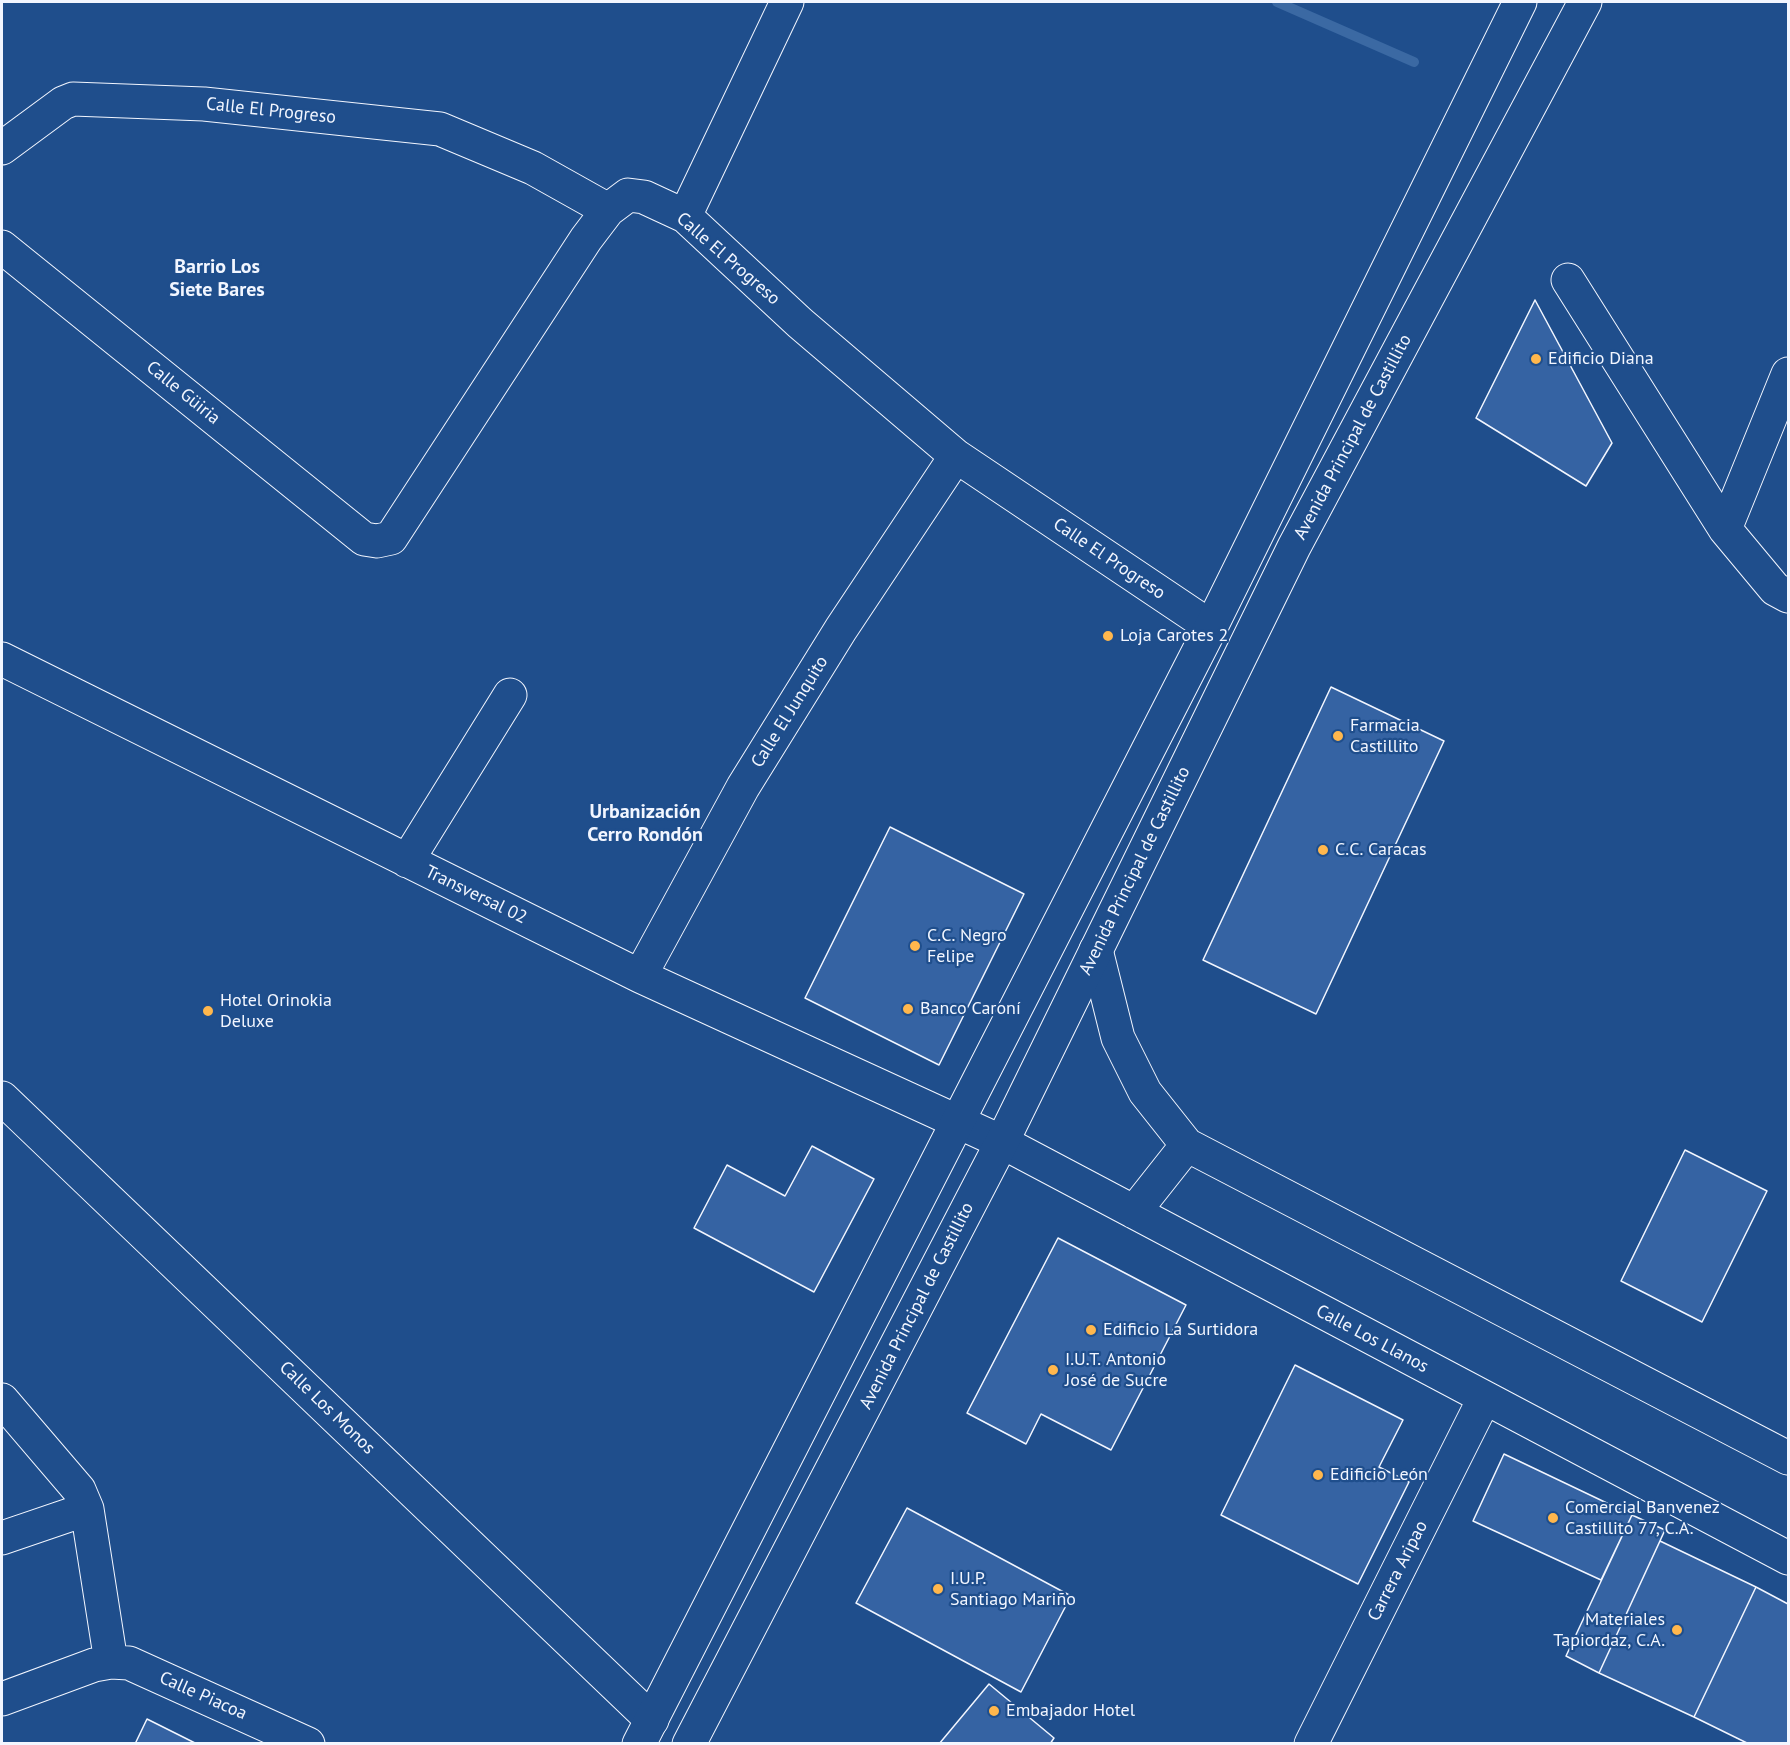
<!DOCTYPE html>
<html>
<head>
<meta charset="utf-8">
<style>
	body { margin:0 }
	#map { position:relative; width:1790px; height:1745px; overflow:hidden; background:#1f4e8c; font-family:"PT Sans",sans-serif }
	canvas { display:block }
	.frame { position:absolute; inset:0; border:3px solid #f2f6ff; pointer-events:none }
</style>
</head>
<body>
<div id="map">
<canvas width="1790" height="1745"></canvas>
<div class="frame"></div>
</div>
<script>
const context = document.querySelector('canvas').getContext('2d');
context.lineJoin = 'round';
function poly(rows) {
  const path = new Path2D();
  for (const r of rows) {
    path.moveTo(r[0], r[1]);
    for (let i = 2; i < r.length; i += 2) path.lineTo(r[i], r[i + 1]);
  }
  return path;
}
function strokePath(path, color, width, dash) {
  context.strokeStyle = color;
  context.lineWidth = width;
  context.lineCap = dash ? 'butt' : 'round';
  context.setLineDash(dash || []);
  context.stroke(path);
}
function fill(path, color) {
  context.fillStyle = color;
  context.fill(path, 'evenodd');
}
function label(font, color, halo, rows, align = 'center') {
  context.font = font + ' "PT Sans",sans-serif';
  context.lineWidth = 4.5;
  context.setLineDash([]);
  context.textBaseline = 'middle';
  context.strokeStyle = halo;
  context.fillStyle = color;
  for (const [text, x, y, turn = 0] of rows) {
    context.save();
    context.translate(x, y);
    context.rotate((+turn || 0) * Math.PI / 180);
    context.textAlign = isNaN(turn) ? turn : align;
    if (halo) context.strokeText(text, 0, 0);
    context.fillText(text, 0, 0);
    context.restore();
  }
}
strokePath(poly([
	[1277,2,1414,62]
]), '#3b69a3', 10);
const building = poly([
	[1535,300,1612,443,1586,486,1476,418,1535,300],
	[1331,687,1444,741,1316,1014,1203,960,1331,687],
	[890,827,1024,894,939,1065,805,998,890,827],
	[812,1146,874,1179,814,1292,694,1228,727,1165,785,1196,812,1146],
	[1685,1150,1767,1191,1702,1322,1621,1281,1685,1150],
	[1058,1238,1186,1305,1111,1450,1041,1414,1026,1444,967,1413,1058,1238],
	[1295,1365,1403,1420,1379,1467,1409,1482,1358,1584,1221,1515,1295,1365],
	[1504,1454,1632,1515,1601,1580,1473,1521,1504,1454],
	[907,1508,1071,1596,1021,1692,856,1603,907,1508],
	[1632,1515,1665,1530,1599,1673,1566,1656,1632,1515],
	[1660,1541,1756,1587,1694,1717,1599,1673,1660,1541],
	[1756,1587,1788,1604,1788,1744,1749,1744,1694,1717,1756,1587],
	[989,1684,1054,1738,1050,1744,939,1744,989,1684],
	[147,1719,197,1744,135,1744,147,1719]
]);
fill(building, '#3563a3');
strokePath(building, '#f2f6ff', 1.5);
const minor = poly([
	[2,148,63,103,73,99,204,104,440,129,533,168,608,210,628,195,644,197,685,216,800,323,956,456,1211,627],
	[685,216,787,2],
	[2,247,364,539,377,541,391,538,586,239,608,210],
	[1568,280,1725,529,1775,589,1788,596],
	[1725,529,1788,374],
	[2,659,640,976,1002,1142,1788,1558],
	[407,861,510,695],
	[1096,950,1118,1038,1145,1092,1187,1145,1788,1458],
	[640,976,743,787,841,629,956,456],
	[2,1098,652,1720],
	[1134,1212,1187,1145],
	[2,1400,79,1490,87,1509,111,1662],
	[2,1538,87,1509],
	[2,1699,94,1665,111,1662,129,1663,308,1744],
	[1311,1744,1484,1399]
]);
const major = poly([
	[639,1744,1211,627,1520,2],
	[689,1744,1002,1142,1294,547,1585,2]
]);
strokePath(minor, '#f2f6ff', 35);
strokePath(major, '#f2f6ff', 35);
strokePath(minor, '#1f4e8c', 33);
strokePath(major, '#1f4e8c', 33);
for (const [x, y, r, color] of [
	[1536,359,6,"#ffb74d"],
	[1108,636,6,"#ffb74d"],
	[1338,736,6,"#ffb74d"],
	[1323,850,6,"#ffb74d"],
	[915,946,6,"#ffb74d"],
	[908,1009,6,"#ffb74d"],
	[208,1011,6,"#ffb74d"],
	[1091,1330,6,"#ffb74d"],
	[1053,1370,6,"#ffb74d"],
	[1318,1475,6,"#ffb74d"],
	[1553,1518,6,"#ffb74d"],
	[938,1589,6,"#ffb74d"],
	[1677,1630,6,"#ffb74d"],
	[994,1711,6,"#ffb74d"]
]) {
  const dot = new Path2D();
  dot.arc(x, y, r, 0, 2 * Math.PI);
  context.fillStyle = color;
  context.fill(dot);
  strokePath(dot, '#1f4e8c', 2);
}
label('18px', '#f2f6ff', '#1f4e8c', [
	["Calle El Progreso",271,111,6],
	["Calle El Progreso",728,259,41],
	["Calle Güiria",183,393,39],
	["Avenida Principal de Castillito",1353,437,-62],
	["Calle El Progreso",1109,559,34],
	["Calle El Junquito",790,712,-58],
	["Avenida Principal de Castillito",1135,871,-64],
	["Transversal 02",476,895,26],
	["Avenida Principal de Castillito",917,1306,-63],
	["Calle Los Llanos",1372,1339,28],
	["Calle Los Monos",327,1408,44],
	["Carrera Aripao",1398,1571,-63],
	["Calle Piacoa",203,1696,24]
]);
label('18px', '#f2f6ff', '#1f4e8c', [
	["Edificio Diana",1548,359],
	["Loja Carotes 2",1120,636],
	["Farmacia",1350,726],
	["Castillito",1350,747],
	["C.C. Caracas",1335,850],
	["C.C. Negro",927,936],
	["Felipe",927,957],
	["Hotel Orinokia",220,1001],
	["Deluxe",220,1022],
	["Banco Caroní",920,1009],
	["Edificio La Surtidora",1103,1330],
	["I.U.T. Antonio",1065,1360],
	["José de Sucre",1065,1381],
	["Edificio León",1330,1475],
	["Comercial Banvenez",1565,1508],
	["Castillito 77, C.A.",1565,1529],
	["I.U.P.",950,1579],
	["Santiago Mariño",950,1600],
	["Materiales",1665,1620,"right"],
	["Tapiordaz, C.A.",1665,1641,"right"],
	["Embajador Hotel",1006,1711]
], 'left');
label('bold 20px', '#f2f6ff', '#1f4e8c', [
	["Barrio Los",217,267],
	["Siete Bares",217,290],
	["Urbanización",645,812],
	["Cerro Rondón",645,835]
]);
</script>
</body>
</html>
